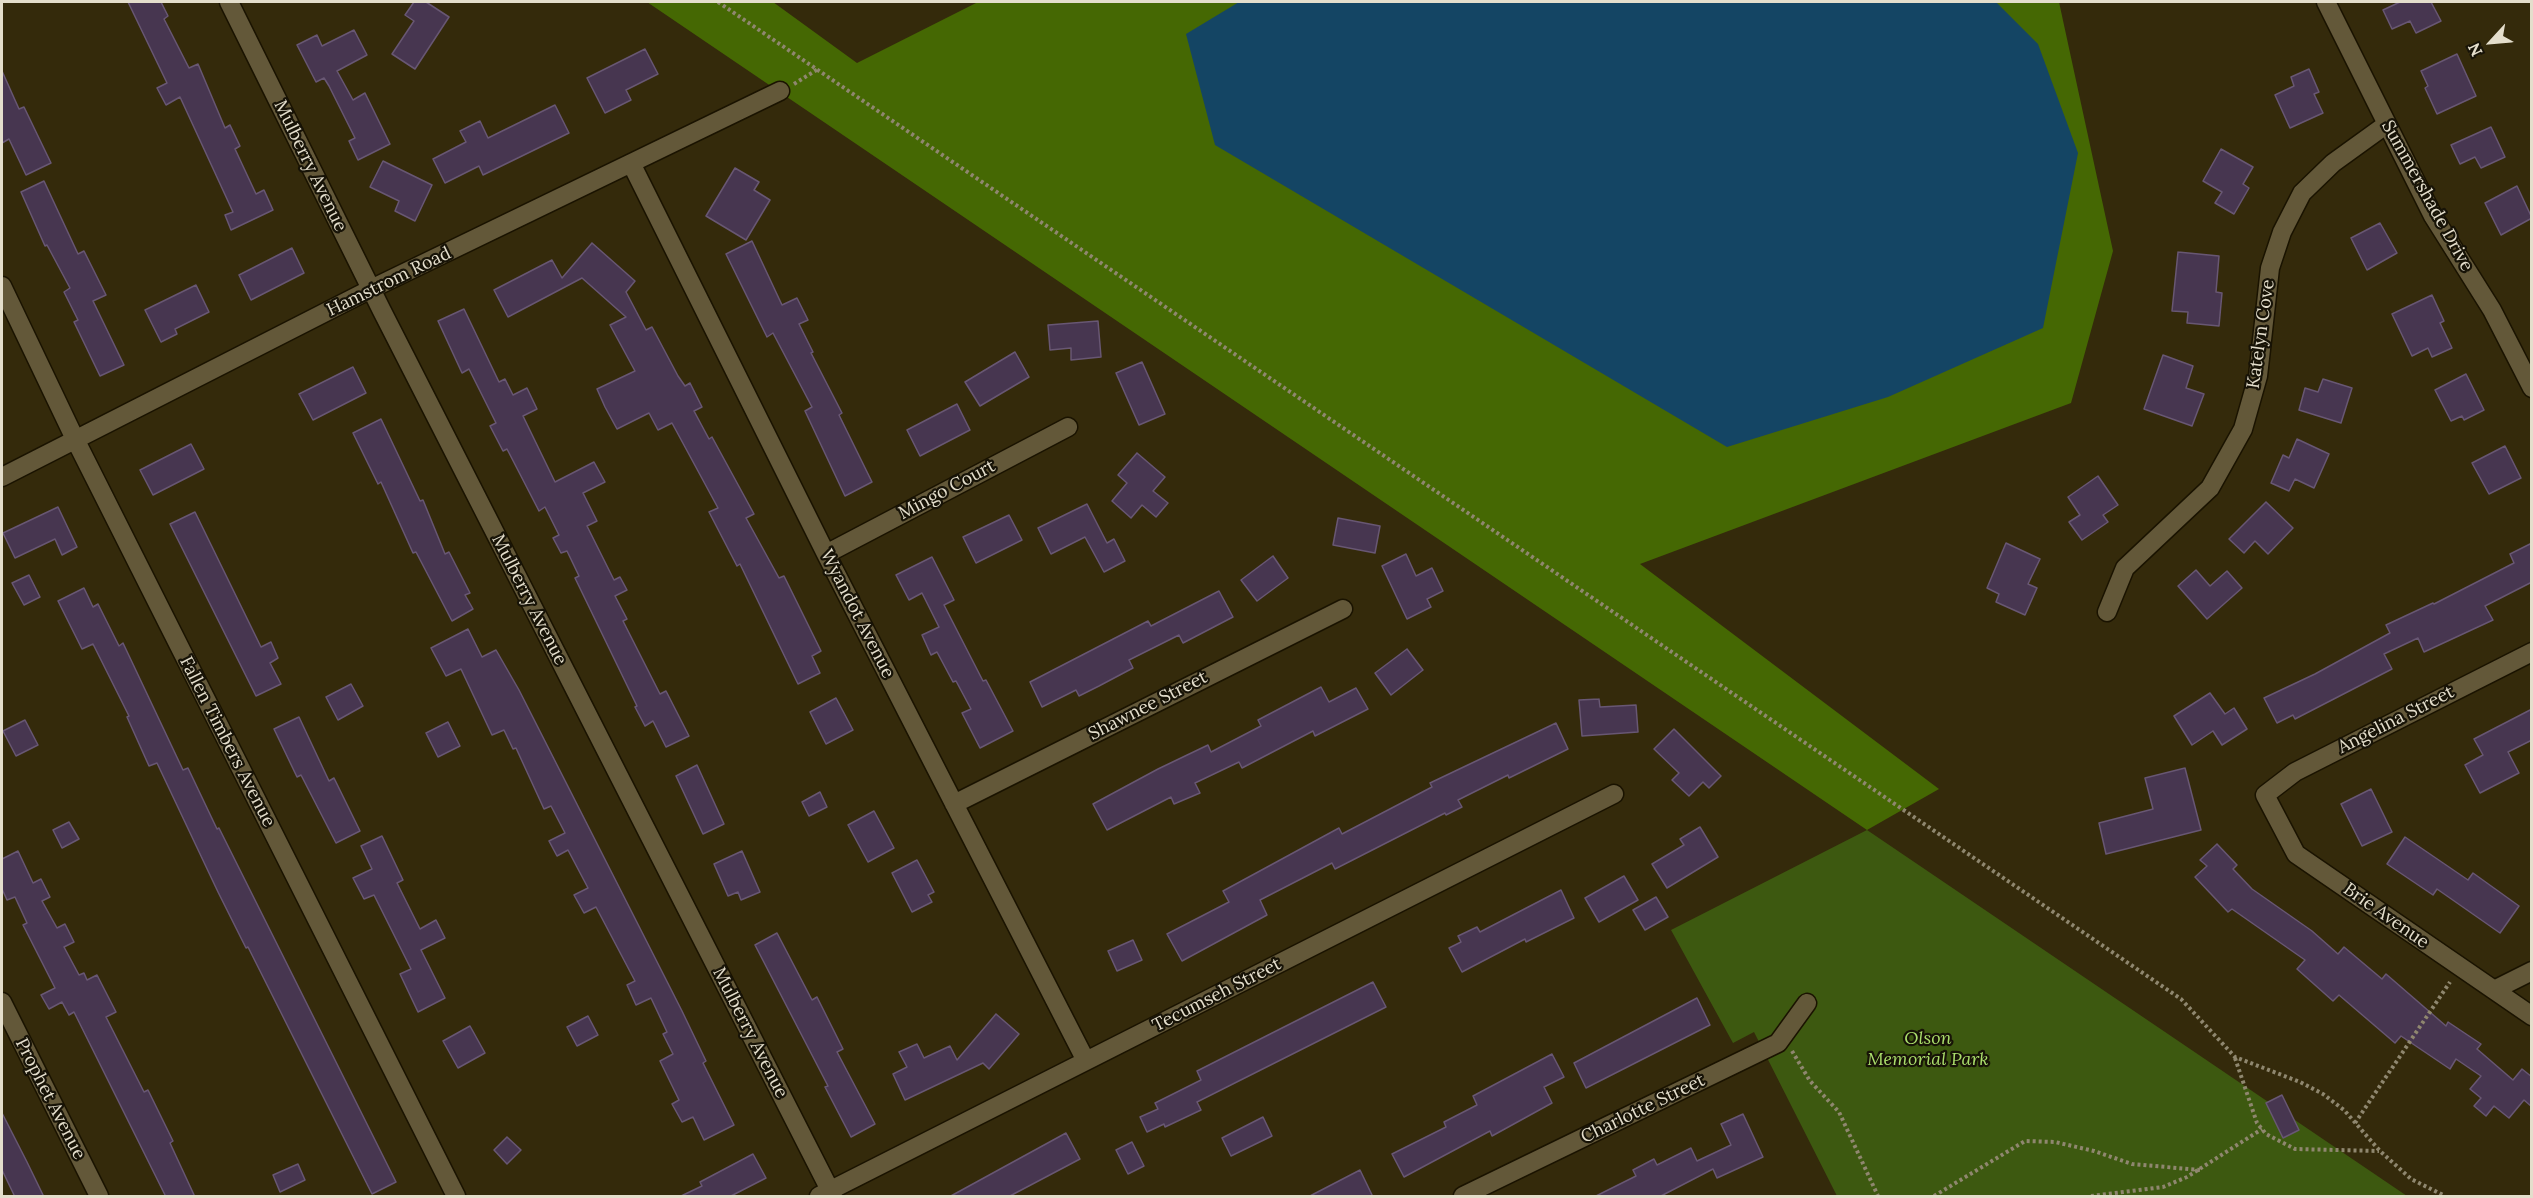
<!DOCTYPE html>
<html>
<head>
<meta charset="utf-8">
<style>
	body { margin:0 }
	#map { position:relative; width:2533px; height:1198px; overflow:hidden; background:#342a0b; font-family:Lora,serif }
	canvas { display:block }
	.frame { position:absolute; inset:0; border:3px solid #e4decc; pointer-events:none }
	.north { position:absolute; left:2461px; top:12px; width:60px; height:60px; -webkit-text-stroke:4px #171307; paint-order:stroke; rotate:244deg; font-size:16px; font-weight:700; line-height:24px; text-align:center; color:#e4decc }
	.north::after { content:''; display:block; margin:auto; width:21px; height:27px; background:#e4decc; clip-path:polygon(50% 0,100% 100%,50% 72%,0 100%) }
</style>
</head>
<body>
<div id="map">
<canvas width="2533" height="1198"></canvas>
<div class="frame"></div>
<div class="north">N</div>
</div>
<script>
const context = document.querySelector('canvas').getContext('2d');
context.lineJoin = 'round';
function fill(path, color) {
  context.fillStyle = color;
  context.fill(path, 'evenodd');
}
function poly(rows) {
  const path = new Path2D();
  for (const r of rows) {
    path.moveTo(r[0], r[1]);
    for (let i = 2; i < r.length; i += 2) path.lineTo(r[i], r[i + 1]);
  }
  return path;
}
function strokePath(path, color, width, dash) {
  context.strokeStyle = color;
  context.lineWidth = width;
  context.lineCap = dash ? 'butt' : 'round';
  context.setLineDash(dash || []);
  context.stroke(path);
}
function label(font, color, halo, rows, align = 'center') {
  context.font = font + ' Lora,serif';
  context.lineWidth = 4.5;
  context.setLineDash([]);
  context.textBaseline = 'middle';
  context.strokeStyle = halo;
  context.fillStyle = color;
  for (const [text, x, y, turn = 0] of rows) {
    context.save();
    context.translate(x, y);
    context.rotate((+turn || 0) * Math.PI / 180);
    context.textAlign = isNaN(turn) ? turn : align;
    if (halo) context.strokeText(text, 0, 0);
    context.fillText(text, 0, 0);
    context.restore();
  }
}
fill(poly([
	[1867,830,2407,1196,1837,1196,1754,1032,1733,1043,1671,930]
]), '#3d5910');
fill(poly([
	[647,2,773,2,857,63,978,2,2059,2,2113,251,2071,403,1640,564,1939,789,1867,830]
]), '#456803');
fill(poly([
	[1239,2,1996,2,2038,44,2078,153,2043,328,1888,397,1727,447,1215,145,1186,34]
]), '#144564');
const building = poly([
	[128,2,161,2,168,16,164,19,189,68,198,64,225,128,230,125,240,146,235,149,256,194,264,190,273,210,231,230,225,215,233,212,180,97,166,105,157,88,167,83,128,2],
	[414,2,426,2,449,17,415,69,392,54,414,21,405,15,414,2],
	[2400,2,2431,2,2441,21,2416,33,2410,21,2392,29,2383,10,2400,2],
	[354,30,367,55,337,71,353,100,365,93,390,144,358,160,349,141,355,138,329,86,324,78,316,82,297,45,317,35,322,46,354,30],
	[645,49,658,74,626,90,631,100,605,113,587,78,645,49],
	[2457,54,2476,96,2437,114,2425,88,2428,86,2421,71,2457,54],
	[2309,69,2319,92,2314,94,2323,113,2290,128,2275,95,2294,86,2291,77,2309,69],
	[2,71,19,109,24,107,51,163,26,175,9,139,2,143,2,71],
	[555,105,569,133,483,175,479,166,445,183,433,159,466,142,460,131,480,121,488,138,555,105],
	[2491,127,2505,157,2481,168,2475,157,2460,164,2451,145,2491,127],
	[2221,149,2253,167,2243,184,2249,188,2234,214,2215,203,2222,192,2203,181,2221,149],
	[383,161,432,185,415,221,395,211,399,201,370,187,383,161],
	[735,168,759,182,754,190,770,200,746,240,706,216,735,168],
	[44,181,78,254,84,251,106,295,93,301,124,365,100,376,74,322,78,320,64,292,70,288,47,245,45,246,21,192,44,181],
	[2517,186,2532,218,2501,235,2485,203,2517,186],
	[2380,223,2397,253,2367,270,2351,238,2380,223],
	[752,241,782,305,797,298,808,320,799,324,813,352,811,353,842,413,839,415,872,482,845,496,805,411,812,407,773,333,767,337,726,254,752,241],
	[592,243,635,281,626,292,646,330,652,327,678,376,685,386,690,383,702,407,694,411,709,439,712,437,754,514,746,518,779,578,784,576,821,651,812,656,820,673,798,684,740,564,737,566,709,512,718,508,672,423,658,430,649,413,617,429,605,407,597,389,635,371,610,325,626,317,582,278,508,317,494,290,552,260,562,278,592,243],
	[292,248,304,273,251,300,239,275,292,248],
	[2178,252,2219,256,2216,292,2222,293,2219,326,2187,323,2188,312,2172,311,2178,252],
	[196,285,209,312,175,329,177,334,161,342,145,310,196,285],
	[2432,295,2444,321,2440,323,2452,348,2432,357,2428,348,2412,356,2392,314,2432,295],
	[464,309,499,382,505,379,513,395,527,388,537,409,523,416,555,482,594,462,605,482,583,493,597,521,587,526,614,580,620,577,627,590,615,596,627,619,623,621,660,694,666,691,689,736,666,747,653,721,645,726,635,707,637,706,575,578,579,576,567,551,561,553,553,538,559,535,545,507,539,511,507,449,503,451,490,426,496,423,469,369,462,373,438,321,464,309],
	[1098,321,1101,357,1071,360,1071,348,1050,350,1048,325,1098,321],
	[1015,352,1029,377,980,406,965,382,1015,352],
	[2163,355,2193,366,2186,388,2204,394,2192,426,2144,409,2163,355],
	[1142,362,1165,414,1139,425,1116,373,1142,362],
	[353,367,366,393,313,420,299,394,353,367],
	[2466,374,2484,410,2464,420,2462,416,2451,421,2435,390,2466,374],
	[2323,379,2352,388,2341,423,2299,410,2305,388,2318,392,2323,379],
	[957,404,970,430,920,456,907,430,957,404],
	[381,419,420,501,423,500,445,554,449,552,470,593,465,595,473,609,452,621,416,552,413,553,381,482,378,484,353,433,381,419],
	[2297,439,2329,454,2314,488,2295,479,2289,491,2271,483,2283,455,2289,458,2297,439],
	[191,444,204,469,153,495,140,470,191,444],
	[2505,446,2521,478,2489,494,2472,463,2505,446],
	[1137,453,1165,477,1153,491,1168,503,1156,517,1142,505,1131,518,1112,501,1127,483,1118,475,1137,453],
	[2098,476,2118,505,2103,515,2108,522,2082,540,2069,522,2080,515,2068,497,2098,476],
	[2266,502,2293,528,2268,554,2255,541,2244,553,2229,539,2266,502],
	[1087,504,1107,543,1114,539,1125,561,1104,572,1085,537,1051,554,1038,528,1087,504],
	[58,507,77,547,62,555,55,539,15,558,3,533,58,507],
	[195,512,261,647,271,642,278,658,270,663,281,684,256,696,170,524,195,512],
	[1009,515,1022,540,976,563,963,537,1009,515],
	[1338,518,1380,526,1375,553,1333,545,1338,518],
	[2006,543,2040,559,2028,584,2037,588,2025,615,1996,602,1999,594,1987,588,2006,543],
	[2532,543,2532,582,2485,606,2493,620,2424,652,2418,638,2384,654,2392,669,2295,719,2293,715,2277,723,2264,698,2315,674,2390,633,2386,625,2433,603,2434,604,2514,563,2510,554,2532,543],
	[1406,554,1416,576,1432,568,1443,591,1427,599,1431,607,1407,619,1382,566,1406,554],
	[1273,556,1288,578,1257,601,1241,580,1273,556],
	[932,557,954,600,944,605,983,681,986,680,1013,731,980,748,962,713,971,709,956,681,953,682,937,652,931,655,922,635,939,627,922,593,909,600,896,575,932,557],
	[2196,570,2210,586,2227,571,2242,588,2207,619,2178,586,2196,570],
	[29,575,40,597,24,605,12,583,29,575],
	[84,588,93,607,98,604,119,646,123,643,183,770,188,768,217,829,219,828,396,1182,372,1194,248,947,246,948,218,892,157,763,149,766,127,717,129,716,93,644,82,649,58,601,84,588],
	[1219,591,1233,617,1183,643,1179,635,1129,660,1133,668,1099,686,1079,696,1076,690,1042,707,1030,682,1148,621,1151,626,1219,591],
	[468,629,482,657,496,650,519,690,682,1011,706,1061,703,1063,734,1125,704,1140,693,1117,682,1122,672,1104,679,1100,660,1061,673,1054,663,1034,667,1032,651,998,636,1005,627,985,635,981,596,907,584,913,574,895,588,888,568,850,557,856,549,841,565,833,551,806,544,809,516,748,513,749,504,730,492,735,461,669,446,676,431,648,468,629],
	[1407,649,1423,670,1391,695,1375,673,1407,649],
	[351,684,363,706,338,720,326,697,351,684],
	[1321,687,1329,702,1356,688,1368,709,1315,736,1313,731,1242,768,1239,762,1195,783,1200,793,1174,804,1171,797,1107,830,1093,804,1158,769,1208,745,1211,752,1261,726,1258,720,1321,687],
	[2210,693,2225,714,2234,708,2247,729,2222,745,2213,731,2192,745,2174,716,2210,693],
	[836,698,853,730,826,744,810,712,836,698],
	[1599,699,1600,707,1636,705,1638,732,1582,736,1579,700,1599,699],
	[2532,709,2532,740,2508,752,2519,773,2480,793,2465,765,2483,755,2474,739,2532,709],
	[299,717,329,781,334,778,360,831,336,843,301,775,297,777,274,729,299,717],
	[25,720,38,745,16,756,3,731,25,720],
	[448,722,460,746,438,757,426,733,448,722],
	[1556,723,1568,749,1509,778,1508,775,1458,800,1462,807,1446,815,1445,813,1335,869,1332,863,1260,900,1267,915,1182,961,1167,934,1229,902,1223,891,1339,828,1342,834,1432,787,1430,783,1556,723],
	[1674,729,1721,776,1709,788,1703,782,1689,796,1672,780,1679,773,1654,749,1674,729],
	[697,765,724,824,703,834,676,776,697,765],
	[2185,768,2201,830,2106,854,2099,823,2153,809,2145,778,2185,768],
	[2371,789,2392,832,2362,846,2341,804,2371,789],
	[820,792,827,807,809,816,802,802,820,792],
	[874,811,894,848,868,862,848,825,874,811],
	[69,822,79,839,62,848,53,830,69,822],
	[1700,827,1718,857,1667,888,1652,864,1684,845,1680,839,1700,827],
	[382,836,403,880,397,883,420,929,436,920,445,938,421,950,445,998,418,1012,400,974,411,969,374,895,364,899,353,878,372,869,361,846,382,836],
	[2405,837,2468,880,2473,873,2519,906,2500,933,2437,889,2433,895,2387,864,2405,837],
	[2217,844,2237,865,2233,869,2252,889,2312,931,2338,954,2344,947,2382,979,2386,974,2446,1026,2448,1022,2481,1044,2477,1049,2513,1080,2522,1069,2532,1077,2532,1107,2524,1100,2509,1118,2494,1106,2486,1116,2474,1106,2481,1098,2470,1089,2481,1076,2456,1059,2450,1069,2401,1036,2395,1043,2339,995,2333,1001,2297,969,2305,960,2232,909,2228,912,2195,877,2207,866,2200,860,2217,844],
	[18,851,33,883,41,879,50,897,42,901,57,928,65,924,74,942,64,947,79,975,84,973,87,980,97,975,116,1012,106,1017,107,1019,144,1092,148,1090,173,1141,170,1143,195,1197,166,1197,74,1012,69,1015,62,1002,49,1009,41,995,55,988,23,925,27,923,15,897,7,900,2,889,2,859,18,851],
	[742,851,760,892,741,900,738,892,728,896,714,864,742,851],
	[917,860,934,892,928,895,932,902,912,912,892,873,917,860],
	[1624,876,1638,900,1599,922,1585,898,1624,876],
	[1561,890,1574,918,1526,942,1525,939,1462,972,1449,948,1461,942,1458,936,1477,927,1480,932,1561,890],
	[1656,897,1668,917,1645,930,1633,910,1656,897],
	[777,933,812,1000,817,997,843,1049,837,1052,875,1124,851,1137,825,1087,828,1086,755,945,777,933],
	[1133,940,1142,960,1117,971,1108,951,1133,940],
	[1373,982,1386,1007,1197,1102,1201,1110,1165,1127,1164,1124,1147,1132,1140,1117,1158,1109,1155,1103,1201,1080,1197,1071,1373,982],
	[1697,998,1710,1025,1586,1088,1574,1063,1697,998],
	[996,1014,1019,1034,989,1069,983,1063,905,1100,893,1074,907,1067,899,1052,917,1044,924,1058,950,1046,957,1060,996,1014],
	[588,1016,598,1035,577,1046,567,1027,588,1016],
	[470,1026,485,1053,458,1068,443,1041,470,1026],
	[1552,1054,1564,1077,1544,1087,1552,1103,1492,1136,1490,1131,1404,1177,1392,1154,1446,1127,1444,1122,1477,1105,1473,1096,1552,1054],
	[2282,1095,2299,1130,2283,1138,2266,1103,2282,1095],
	[2,1113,27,1162,44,1197,15,1197,2,1170,2,1113],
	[1743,1114,1763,1157,1717,1178,1713,1169,1659,1197,1594,1197,1636,1176,1633,1170,1654,1159,1657,1165,1691,1148,1697,1161,1731,1145,1721,1124,1743,1114],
	[1263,1117,1272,1136,1231,1156,1222,1138,1263,1117],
	[1066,1133,1080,1159,1008,1197,949,1197,1066,1133],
	[507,1137,521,1150,507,1164,494,1150,507,1137],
	[1132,1142,1144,1166,1128,1174,1116,1150,1132,1142],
	[753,1154,766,1178,729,1197,679,1197,702,1186,700,1182,753,1154],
	[298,1164,305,1180,280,1192,273,1175,298,1164],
	[1360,1170,1373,1197,1308,1197,1360,1170]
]);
fill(building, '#473650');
strokePath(building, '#685773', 1.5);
const minor = poly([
	[229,2,382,311,833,1196],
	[2326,2,2433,216,2492,310,2532,388],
	[632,165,826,554,1086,1061],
	[2,286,75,439,456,1196],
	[2,477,371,289,780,91],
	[826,554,1068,427],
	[2107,612,2125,568,2210,488,2243,429,2258,376,2270,268,2282,232,2302,193,2333,163,2387,124],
	[2532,652,2295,772,2265,795,2296,854,2532,1016],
	[954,804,1343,609],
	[2494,990,2532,971],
	[2,1002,99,1196],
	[819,1196,1614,794],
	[1463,1196,1778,1043,1807,1003]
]);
strokePath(minor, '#1a1300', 21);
strokePath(poly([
	[718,2,2181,999,2235,1057,2300,1082,2323,1094,2344,1110,2380,1151,2411,1179,2445,1196],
	[794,84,818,69],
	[1792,1051,1810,1081,1839,1112,1878,1196],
	[2235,1058,2257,1123,2266,1134,2295,1149,2379,1151],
	[2355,1123,2450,982],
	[1934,1196,2025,1141,2055,1142,2094,1151,2132,1164,2200,1170],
	[2091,1196,2163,1187,2187,1177,2262,1129]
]), '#8f876f', 4, [3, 3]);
strokePath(minor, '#635839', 18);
label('18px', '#e4decc', '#171307', [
	["Mulberry Avenue",310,166,64],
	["Summershade Drive",2427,196,61],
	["Hamstrom Road",389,282,-26],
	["Katelyn Cove",2261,334,-82],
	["Mingo Court",947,490,-28],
	["Mulberry Avenue",529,600,63],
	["Wyandot Avenue",857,614,63],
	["Shawnee Street",1148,706,-27],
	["Angelina Street",2396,720,-27],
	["Fallen Timbers Avenue",227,742,63],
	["Brie Avenue",2386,916,35],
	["Tecumseh Street",1217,995,-27],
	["Mulberry Avenue",750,1033,63],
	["Prophet Avenue",50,1099,63],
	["Charlotte Street",1643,1109,-26]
]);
label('italic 18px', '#abde6c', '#171307', [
	["Olson",1928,1039],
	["Memorial Park",1928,1060]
]);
</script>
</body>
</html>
